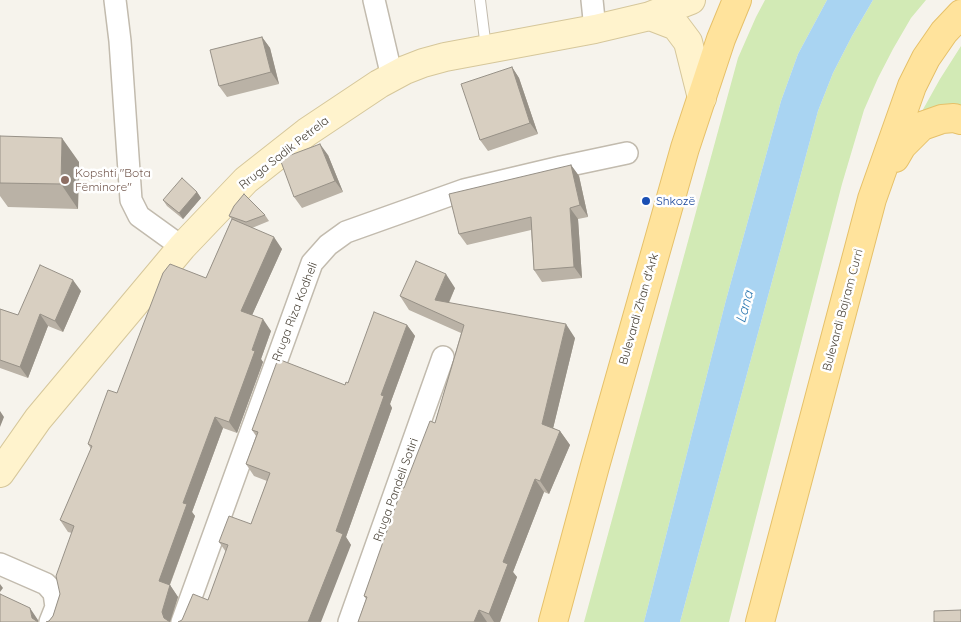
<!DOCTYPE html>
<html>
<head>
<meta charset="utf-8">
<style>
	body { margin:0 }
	canvas { display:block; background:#f6f3ec }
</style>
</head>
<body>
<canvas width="961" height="622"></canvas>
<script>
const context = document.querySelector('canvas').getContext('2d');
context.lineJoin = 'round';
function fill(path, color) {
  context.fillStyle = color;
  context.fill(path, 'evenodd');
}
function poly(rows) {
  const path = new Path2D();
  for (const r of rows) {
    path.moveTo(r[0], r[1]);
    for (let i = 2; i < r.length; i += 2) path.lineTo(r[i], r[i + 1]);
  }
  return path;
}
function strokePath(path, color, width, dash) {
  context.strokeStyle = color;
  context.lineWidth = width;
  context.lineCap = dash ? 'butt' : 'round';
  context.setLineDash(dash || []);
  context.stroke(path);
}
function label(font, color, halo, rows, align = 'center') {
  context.font = font + ' Quicksand,sans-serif';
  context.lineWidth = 5;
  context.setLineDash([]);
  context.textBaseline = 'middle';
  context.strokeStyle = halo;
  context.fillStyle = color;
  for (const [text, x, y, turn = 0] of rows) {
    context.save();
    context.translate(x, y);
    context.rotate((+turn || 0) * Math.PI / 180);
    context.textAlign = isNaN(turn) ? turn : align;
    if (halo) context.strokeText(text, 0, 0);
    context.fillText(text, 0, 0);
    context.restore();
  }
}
fill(poly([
	[765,0,827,0,798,54,781,101,726,300,644,622,584,622,738,58,756,17],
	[873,0,926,0,911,18,893,49,878,78,864,110,842,184,729,622,680,622,818,111,833,73,852,36],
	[961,46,961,107,921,113,940,79]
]), '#d2eab5');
fill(poly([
	[827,0,873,0,852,36,833,73,818,111,680,622,644,622,726,300,781,101,798,54]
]), '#a9d4f2');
const service = poly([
	[480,0,486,48]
]);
const minor = poly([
	[115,0,120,41,131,200,139,216,182,247],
	[374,0,392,77],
	[592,0,595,29],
	[0,564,46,584,54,593,56,607,50,622],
	[182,622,312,263,328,245,346,232,464,190,561,167,627,153],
	[349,622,443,357]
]);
const secondary = poly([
	[650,16,676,26,688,42,702,98],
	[0,473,38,419,182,247,246,180,307,132,379,84,405,70,423,63,445,57,595,29,650,16,691,0]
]);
const primary = poly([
	[895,158,902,146,922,126,942,119,954,118,961,120],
	[553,622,595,466,685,148,721,39,737,0],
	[760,622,872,199,912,86,926,58,944,32,961,14]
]);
strokePath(service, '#c2bbae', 12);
strokePath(minor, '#c2bbae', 24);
strokePath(secondary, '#d6c79b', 30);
strokePath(primary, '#e6c16a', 30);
strokePath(service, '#fff', 10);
strokePath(minor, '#fff', 21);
strokePath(secondary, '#fff3cd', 28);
strokePath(primary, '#ffe39c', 28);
fill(poly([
	[262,37,270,48,279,84,227,97,219,86],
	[512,67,519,78,538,134,488,151,480,140],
	[0,136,79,162,78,209,8,207,0,196],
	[328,155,343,192,302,208,294,197],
	[571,165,579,176,588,217,578,219,582,278,542,282,534,270,531,230,467,245,459,234],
	[197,192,201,198,183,219,167,206,163,200],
	[265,215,269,221,252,228,282,249,252,315,271,331,261,359,263,362,237,433,223,428,192,512,195,516,170,585,178,597,170,622,49,621,53,616,60,594,72,533,68,532,60,520,91,449,88,444,117,393,206,278,232,219,229,216],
	[455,288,449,303,575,338,553,428,560,431,570,445,549,494,544,492,513,572,517,577,500,622,358,622,366,599,364,596,404,488,435,423,461,333,409,310,400,296],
	[81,291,63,332,48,326,28,378,0,368,0,309,18,315],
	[407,325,415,336,390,404,392,408,346,537,351,545,182,620,208,600,226,552,219,542,251,524,267,481,254,476,246,464,256,436,252,430,345,385]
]), '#bab2a6');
fill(poly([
	[262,37,270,48,279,84,271,72],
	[512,67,519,78,538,134,530,123],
	[62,138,79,162,78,209,61,184],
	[320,144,328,155,343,192,335,181],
	[571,165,579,176,588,217,580,205],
	[197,192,201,198,183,219,179,213],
	[570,208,578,219,582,278,574,267],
	[274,237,282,249,249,322,241,311],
	[446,274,455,288,444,313,435,300],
	[73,280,81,291,63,332,55,321],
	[40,314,48,326,28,378,20,367],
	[263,319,271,331,261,359,263,362,237,433,229,422,252,350],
	[566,324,575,338,551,437,542,424],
	[407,325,415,336,390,404,392,408,346,537,351,545,321,622,308,622,336,531,381,395],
	[0,411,4,417,0,427],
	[215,417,223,428,192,512,195,516,167,592,159,581,183,503],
	[560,431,570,445,549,494,540,481],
	[535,479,544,492,513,572,517,577,500,622,494,622,489,614,503,562],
	[0,584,3,588,0,592],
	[170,585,178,597,170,622,164,618,162,612],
	[30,608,38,620,38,622,35,622,32,618],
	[479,610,487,622,474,622]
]), '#979187');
const building = poly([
	[262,37,271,72,219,86,210,50,262,37],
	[512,67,530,123,480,140,461,84,512,67],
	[0,136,62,138,61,184,0,183,0,136],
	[320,144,335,181,294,197,280,159,320,144],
	[571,165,580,205,570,208,574,267,534,270,531,217,459,234,449,194,571,165],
	[182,178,197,192,179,213,163,200,182,178],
	[244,194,265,215,246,222,229,216,234,206,244,194],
	[232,219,274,237,241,311,263,319,252,350,255,351,229,422,215,417,183,503,187,504,159,581,170,585,162,612,164,618,170,622,46,622,49,621,53,616,60,594,56,576,74,526,60,520,92,446,88,444,108,390,117,393,163,273,170,264,206,278,232,219],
	[416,261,446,274,435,300,566,324,542,424,560,431,540,481,535,479,503,562,508,564,489,614,479,610,474,622,358,622,367,597,364,596,402,488,404,488,430,421,435,423,464,325,400,296,416,261],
	[40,265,73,280,55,321,40,314,20,367,0,360,0,309,18,315,40,265],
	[374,312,407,325,381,395,384,396,336,531,343,534,308,622,178,622,182,620,193,594,208,600,228,545,219,542,229,516,251,524,270,473,246,464,258,432,252,430,278,359,345,385,346,382,348,383,374,312],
	[0,594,30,608,32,618,38,622,0,622,0,594],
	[961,610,961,622,934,622,934,611,961,610]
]);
fill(building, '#d8cfc1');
strokePath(building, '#979187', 1);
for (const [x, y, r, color] of [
	[65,180,5,"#8d6e63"],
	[646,201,5,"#1a4fb4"]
]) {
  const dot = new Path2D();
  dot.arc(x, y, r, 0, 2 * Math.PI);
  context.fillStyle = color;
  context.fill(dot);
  strokePath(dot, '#fff', 2);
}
label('12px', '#4b4439', '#fff', [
	["Rruga Sadik Petrela",284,153,-38],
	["Bulevardi Zhan d'Ark",639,309,-74],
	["Bulevardi Bajram Curri",843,310,-75],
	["Rruga Riza Kodheli",295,312,-69],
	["Rruga Pandeli Sotiri",396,490,-70]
]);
label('12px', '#785e54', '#fff', [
	["Kopshti \"Bota",75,173],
	["Fëminore\"",75,187]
], 'left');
label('12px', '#164399', '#fff', [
	["Shkozë",656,201]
], 'left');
label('italic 14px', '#2e7ab2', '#fff', [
	["Lana",745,307,-75]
]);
</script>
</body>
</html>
